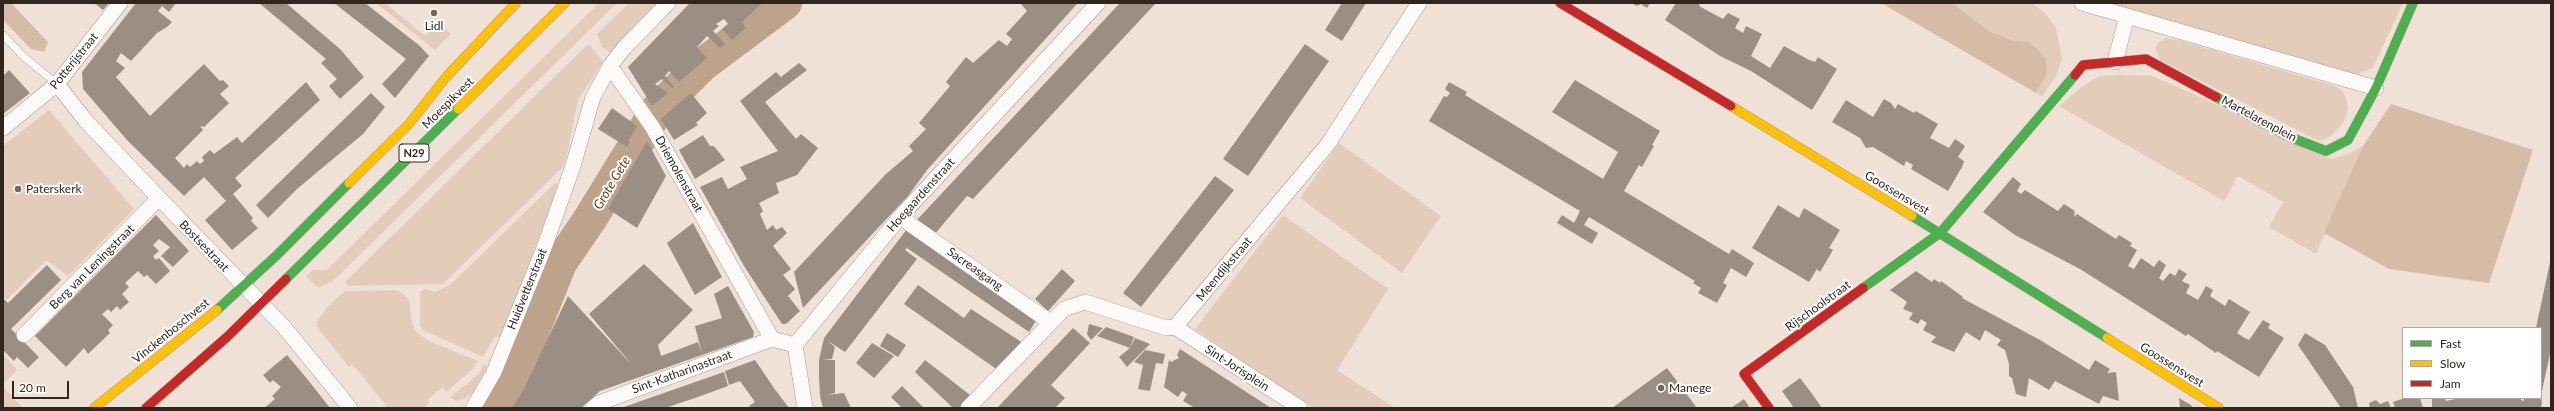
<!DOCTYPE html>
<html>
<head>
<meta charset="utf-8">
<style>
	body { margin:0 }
	#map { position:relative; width:2554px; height:411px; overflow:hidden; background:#f0e1d6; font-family:Lato,sans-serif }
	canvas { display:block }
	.frame { position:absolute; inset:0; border:4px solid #30261e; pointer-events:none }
	.legend { position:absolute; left:2402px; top:327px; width:140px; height:72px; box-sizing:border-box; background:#fff; border:1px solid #aca8a5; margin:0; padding:5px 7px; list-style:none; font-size:12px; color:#30261e }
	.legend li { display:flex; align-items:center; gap:8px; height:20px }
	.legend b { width:20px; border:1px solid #aca8a5 }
	.scale { position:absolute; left:12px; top:381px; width:57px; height:18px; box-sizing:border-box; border:2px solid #30261e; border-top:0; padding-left:5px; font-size:12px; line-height:14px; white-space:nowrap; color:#30261e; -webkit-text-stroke:3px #fff; paint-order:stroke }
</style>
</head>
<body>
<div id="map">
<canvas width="2554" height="411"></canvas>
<div class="frame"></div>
<ul class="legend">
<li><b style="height:5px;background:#4caf50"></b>Fast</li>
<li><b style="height:5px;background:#ffc107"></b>Slow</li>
<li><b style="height:5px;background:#c62828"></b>Jam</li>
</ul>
<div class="scale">20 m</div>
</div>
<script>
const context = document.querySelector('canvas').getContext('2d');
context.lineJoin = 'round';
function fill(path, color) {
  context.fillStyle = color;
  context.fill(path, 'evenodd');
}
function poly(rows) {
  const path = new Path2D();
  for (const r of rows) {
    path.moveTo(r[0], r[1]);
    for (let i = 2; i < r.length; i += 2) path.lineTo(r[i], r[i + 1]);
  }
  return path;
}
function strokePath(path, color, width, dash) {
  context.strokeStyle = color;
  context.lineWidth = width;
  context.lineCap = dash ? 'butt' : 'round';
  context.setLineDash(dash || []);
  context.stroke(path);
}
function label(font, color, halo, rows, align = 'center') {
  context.font = font + ' Lato,sans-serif';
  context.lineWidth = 4;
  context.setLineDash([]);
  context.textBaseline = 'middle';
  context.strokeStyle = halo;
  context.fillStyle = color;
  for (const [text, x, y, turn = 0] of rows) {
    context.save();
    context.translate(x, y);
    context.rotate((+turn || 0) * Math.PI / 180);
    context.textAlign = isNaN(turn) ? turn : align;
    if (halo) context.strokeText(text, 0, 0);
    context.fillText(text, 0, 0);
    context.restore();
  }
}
fill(poly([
	[376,3,385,3,425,36,438,22,451,34,435,50],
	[599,3,617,3,333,281,318,288,306,276,313,270,327,270],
	[629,3,659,3,613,52,609,52,602,47,597,34],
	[1952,3,2032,3,2046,14,2056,28,2062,59,2056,76,2042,96,2036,93,2047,74,2029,42,2011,40,1989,31],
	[2103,3,2403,3,2373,68,2355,75],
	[2165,38,2178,40,2335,86,2343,92,2346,98,2348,109,2344,122,2330,137,2319,141,2160,60,2155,48,2158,43],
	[587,45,591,46,603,62,578,100,566,159,563,167,443,284,348,286,345,282],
	[2121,75,2152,76,2198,96,2331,159,2348,154,2363,146,2316,254,2269,227,2283,202,2238,176,2224,201,2059,106,2083,86,2100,76],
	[49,110,134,209,68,276,46,260,7,300,3,296,3,146],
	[1339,143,1441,216,1402,273,1300,198],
	[555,183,558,185,546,219,501,337,495,336,483,357,423,330,420,326,420,292,425,289,435,292,451,284],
	[1283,215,1388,289,1337,370,1395,408,1313,408,1195,329],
	[395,290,401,292,409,299,412,323,416,332,431,342,478,361,473,369,446,392,443,387,427,400,430,403,423,408,385,408,385,404,352,364,349,367,317,327,317,322,328,306,345,291],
	[3,354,17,370,3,384],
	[484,364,486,365,486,370,474,392,462,400,456,401,450,397,479,374],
	[3,387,23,408,3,408]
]), '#e3ccba');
fill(poly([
	[3,3,11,3,48,42,44,52,31,49,3,20],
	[1881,3,1952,3,1989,31,2011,40,2029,42,2046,58,2047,74,2036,93],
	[2391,104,2533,150,2489,283,2389,269,2324,233,2363,146]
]), '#d6bca7');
strokePath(poly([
	[498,408,518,368,560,263,590,219,657,110,702,65,785,3]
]), '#bea38b', 34);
fill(poly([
	[94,3,109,3,103,10],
	[136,3,176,3,169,12,162,6,158,11,172,22,167,27,157,33,131,61,121,53,116,61,125,68,116,77,150,116,204,64,220,81,223,80,229,86,220,94,229,103,204,127,200,126,203,130,175,158,184,168,187,164,190,167,197,161,200,164,204,161,202,157,210,150,214,154,237,137,242,143,306,82,320,100,235,178,242,186,233,194,253,218,251,221,258,228,232,250,205,220,226,201,204,177,184,196,127,140,83,89,82,72],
	[259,3,286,3,340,49,364,77,340,99,329,86,337,79,321,63,326,59],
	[334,3,365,3,420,46,429,56,395,98,382,84,406,59],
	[690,3,762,3,742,22,746,28,732,40,722,29,728,24,724,19,716,24,719,26,713,31,725,44,720,48,707,36,697,47,707,58,679,82,669,71,665,76,674,87,672,88,662,79,655,84,668,93,652,106,628,67],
	[1020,3,1077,4,927,170,908,196,803,308,794,272,886,174,913,151,909,146,926,129,919,123,950,86,946,82,966,57,973,63,999,40,1007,46,1012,39,1006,34,1027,11],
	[1120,3,1156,3,973,199,967,196,934,235,914,223],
	[1342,3,1366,3,1342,41,1325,30],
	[1631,3,1650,3,1647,8,1641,4,1637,6],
	[1676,3,1700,3,1699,6,1723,19,1728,13,1740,19,1735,28,1743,33,1746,26,1762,34,1751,56,1770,68,1784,46,1809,60,1815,62,1818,57,1837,69,1812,110,1751,71,1720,56,1665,20],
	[1305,44,1329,61,1248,176,1223,159],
	[799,63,807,70,765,102,796,139,801,134,818,148,797,175,776,183,779,193,759,203,763,211,760,214,767,230,773,225,776,230,782,227,787,233,773,246,791,269,783,275,795,289,788,296,800,311,786,324,782,324,744,266,700,187,722,177,728,189,747,179,740,167,778,151,740,101,776,72,781,77],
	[9,70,30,93,3,114,3,76],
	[1575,80,1660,131,1652,145,1654,146,1642,167,1639,165,1624,191,1729,254,1732,249,1754,263,1746,277,1731,268,1723,283,1727,285,1717,303,1698,293,1701,288,1693,283,1695,281,1589,217,1584,225,1598,233,1592,244,1557,223,1562,215,1574,223,1580,211,1429,121,1444,96,1447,97,1450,93,1445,89,1449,82,1467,92,1465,95,1603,179,1618,152,1552,112],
	[371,93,385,107,363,134,297,189,268,218,256,205],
	[691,93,707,113,696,123,698,125,674,140,661,119],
	[1884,99,1891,103,1895,109,1898,104,1914,113,1916,111,1938,124,1930,138,1949,148,1955,139,1965,146,1958,157,1964,161,1962,167,1948,191,1911,169,1913,165,1906,161,1904,166,1873,147,1866,148,1860,138,1832,122,1846,100,1873,117],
	[612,108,637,126,628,141,630,142,627,147,598,129],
	[703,135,710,146,714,146,725,160,695,179,679,150],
	[647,141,666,176,637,228,608,209],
	[1215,176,1234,190,1141,307,1123,293],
	[2013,177,2021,184,2017,191,2021,194,2025,190,2058,211,2064,204,2075,211,2074,217,2077,214,2116,239,2119,235,2132,243,2130,246,2137,250,2128,266,2134,269,2141,258,2154,267,2159,260,2166,265,2159,278,2163,281,2170,273,2175,276,2179,269,2187,274,2182,281,2190,285,2186,293,2198,300,2206,286,2213,290,2210,296,2225,306,2229,299,2250,312,2237,333,2243,337,2249,340,2263,320,2270,324,2268,328,2284,338,2259,377,2217,351,2216,353,2188,334,2186,336,2080,269,2015,235,1983,212],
	[1778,205,1799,218,1804,208,1840,230,1829,248,1833,250,1820,272,1817,269,1809,282,1752,248],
	[156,215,189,251,173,267,161,256,170,247,159,239,153,245,159,251,153,256,156,260,159,258,170,271,156,284,147,275,144,277,138,271,125,283,129,287,122,294,129,302,120,310,117,306,111,312,108,309,102,314,113,325,108,330,110,333,88,354,84,348,66,367,35,336],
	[693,223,722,277,695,295,667,243],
	[907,229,1037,319,1029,332,907,248,911,243,905,250,917,259,845,352,828,341,835,347,832,359,822,360,835,360,835,393,826,395,844,393,851,408,823,408,820,396,819,377,819,360,824,338],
	[2550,262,2551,349,2542,391,2541,328,2536,328],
	[644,264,693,310,658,345,661,356,698,342,702,354,695,326,722,318,714,294,728,286,754,332,753,337,600,391,581,408,512,408,523,391,568,296,633,366,589,314],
	[47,265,61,280,11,329,39,357,28,368,17,357,14,361,3,350,3,298,8,303],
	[1062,269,1075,281,1048,311,1035,299],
	[1916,271,1932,282,1934,279,1940,283,1941,281,1963,297,1962,298,2040,340,2089,370,2095,360,2110,369,2107,373,2116,372,2119,401,2103,396,2099,404,2055,381,2049,390,2029,378,2026,397,2016,394,2012,378,2009,376,2009,364,2005,350,1997,345,2001,340,1985,330,1980,341,1966,332,1954,352,1931,342,1936,337,1923,330,1927,323,1921,319,1918,324,1909,319,1913,313,1903,309,1907,302,1890,290],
	[918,285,964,318,971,309,1023,343,999,371,904,304],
	[1089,324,1103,328,1091,340,1087,334],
	[1106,327,1134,337,1130,348,1135,338,1150,344,1127,367,1119,357,1130,348,1097,336],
	[1073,328,1090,343,1051,385,1065,398,1055,408,997,408],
	[887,333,906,345,898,357,880,346],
	[2305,333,2325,345,2353,387,2358,408,2341,408,2298,345],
	[872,343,894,356,874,378,856,363],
	[1180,349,1271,408,1195,408,1183,401,1187,394,1182,391,1178,397,1164,387,1169,360,1171,362,1179,358,1177,355],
	[1145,350,1165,354,1163,364,1156,363,1150,391,1138,389,1143,365,1134,362],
	[287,355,308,380,330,408,264,408,275,399,272,396,281,387,273,380,270,383,263,375],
	[755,360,774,388,789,408,751,408,749,406,755,402,740,381,729,385,725,371],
	[925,360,970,395,959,408,953,408,915,372],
	[1667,368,1697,408,1612,408],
	[724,372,728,386,698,397,665,408,621,408],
	[1800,378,1810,391,1822,408,1794,408,1782,391],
	[902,386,924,408,902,408,891,397],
	[2179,398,2191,405,2193,408,2180,408],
	[2405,398,2420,398,2423,408,2395,408,2393,402],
	[2432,398,2445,398,2446,401,2460,398,2521,398,2521,400,2524,401,2524,398,2541,398,2542,403,2541,408,2432,408],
	[1744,399,1750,408,1731,408],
	[2376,400,2380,404,2388,401,2391,408,2370,408,2369,403]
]), '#9b8e84');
const lane = poly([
	[3,35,24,57,57,84]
]);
const street = poly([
	[2082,3,2376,88],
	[2115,62,2127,16],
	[610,66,653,128,772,339,795,345],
	[57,84,85,120,159,198,285,328,350,408],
	[3,128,57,84,120,3],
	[900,217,1050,322],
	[1175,327,1300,408],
	[24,335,159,198],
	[473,408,494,372,544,248,573,166,593,97,610,66,624,48,668,3],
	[593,408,599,403,772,339],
	[805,408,795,345,900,217,1098,3],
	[968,408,1064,309,1085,302,1166,328,1175,327,1328,144,1419,3]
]);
const fast = poly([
	[2216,97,2290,137,2326,151,2348,140,2376,88,2413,3],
	[1912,216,2107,338],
	[286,279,458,109],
	[1863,288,1940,233,2075,75],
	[217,310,277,255,349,183]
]);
const slow = poly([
	[1731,106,1912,216],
	[458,109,565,3],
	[349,183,408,125,447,76,516,3],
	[2107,338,2219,408],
	[94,408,217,310]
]);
const jam = poly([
	[1560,3,1731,106],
	[2075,75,2083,65,2146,59,2216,97],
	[146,408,227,337,286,279],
	[1769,408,1744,374,1863,288]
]);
strokePath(lane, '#a69b92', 8);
strokePath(street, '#a69b92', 16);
strokePath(fast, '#a69b92', 10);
strokePath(slow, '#a69b92', 10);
strokePath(jam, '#a69b92', 10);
strokePath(lane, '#fdfaf9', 7);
strokePath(street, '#fdfaf9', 15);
strokePath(fast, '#4caf50', 9);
strokePath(slow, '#ffc107', 9);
strokePath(jam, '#c62828', 9);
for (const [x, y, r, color] of [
	[434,13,4,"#73675e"],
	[18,189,4,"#73675e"],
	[1661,388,4,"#73675e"]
]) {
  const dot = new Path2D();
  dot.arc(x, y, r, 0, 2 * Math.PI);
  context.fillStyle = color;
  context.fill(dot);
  strokePath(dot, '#fff', 1.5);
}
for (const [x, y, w] of [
	[414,153,30]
]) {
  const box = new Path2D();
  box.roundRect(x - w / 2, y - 9, w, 18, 3);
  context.fillStyle = '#fff';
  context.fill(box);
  strokePath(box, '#30261e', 1);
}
label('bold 11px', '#30261e', null, [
	["N29",414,153]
]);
label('12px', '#30261e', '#fff', [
	["Lidl",434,26,"center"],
	["Paterskerk",26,189],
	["Manege",1669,388]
], 'left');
label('12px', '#30261e', '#fff', [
	["Potterijstraat",74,61,-51],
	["Moespikvest",448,103,-45],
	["Martelarenplein",2259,119,28],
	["Driemolenstraat",679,174,61],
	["Goossensvest",1897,193,31],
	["Hoegaardenstraat",921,195,-48],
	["Bostsestraat",204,246,46],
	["Berg van Leningstraat",92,267,-45],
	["Sacreasgang",975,269,35],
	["Meendijkstraat",1224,269,-50],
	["Huidvetterstraat",527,289,-68],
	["Rijschoolstraat",1818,306,-36],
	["Vinckenboschvest",171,331,-39],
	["Goossensvest",2172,365,32],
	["Sint-Jorisplein",1237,368,33],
	["Sint-Katharinastraat",682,372,-20]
]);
label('italic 13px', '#6a3c08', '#fff', [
	["Grote Gete",612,183,-59]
]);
</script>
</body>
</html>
